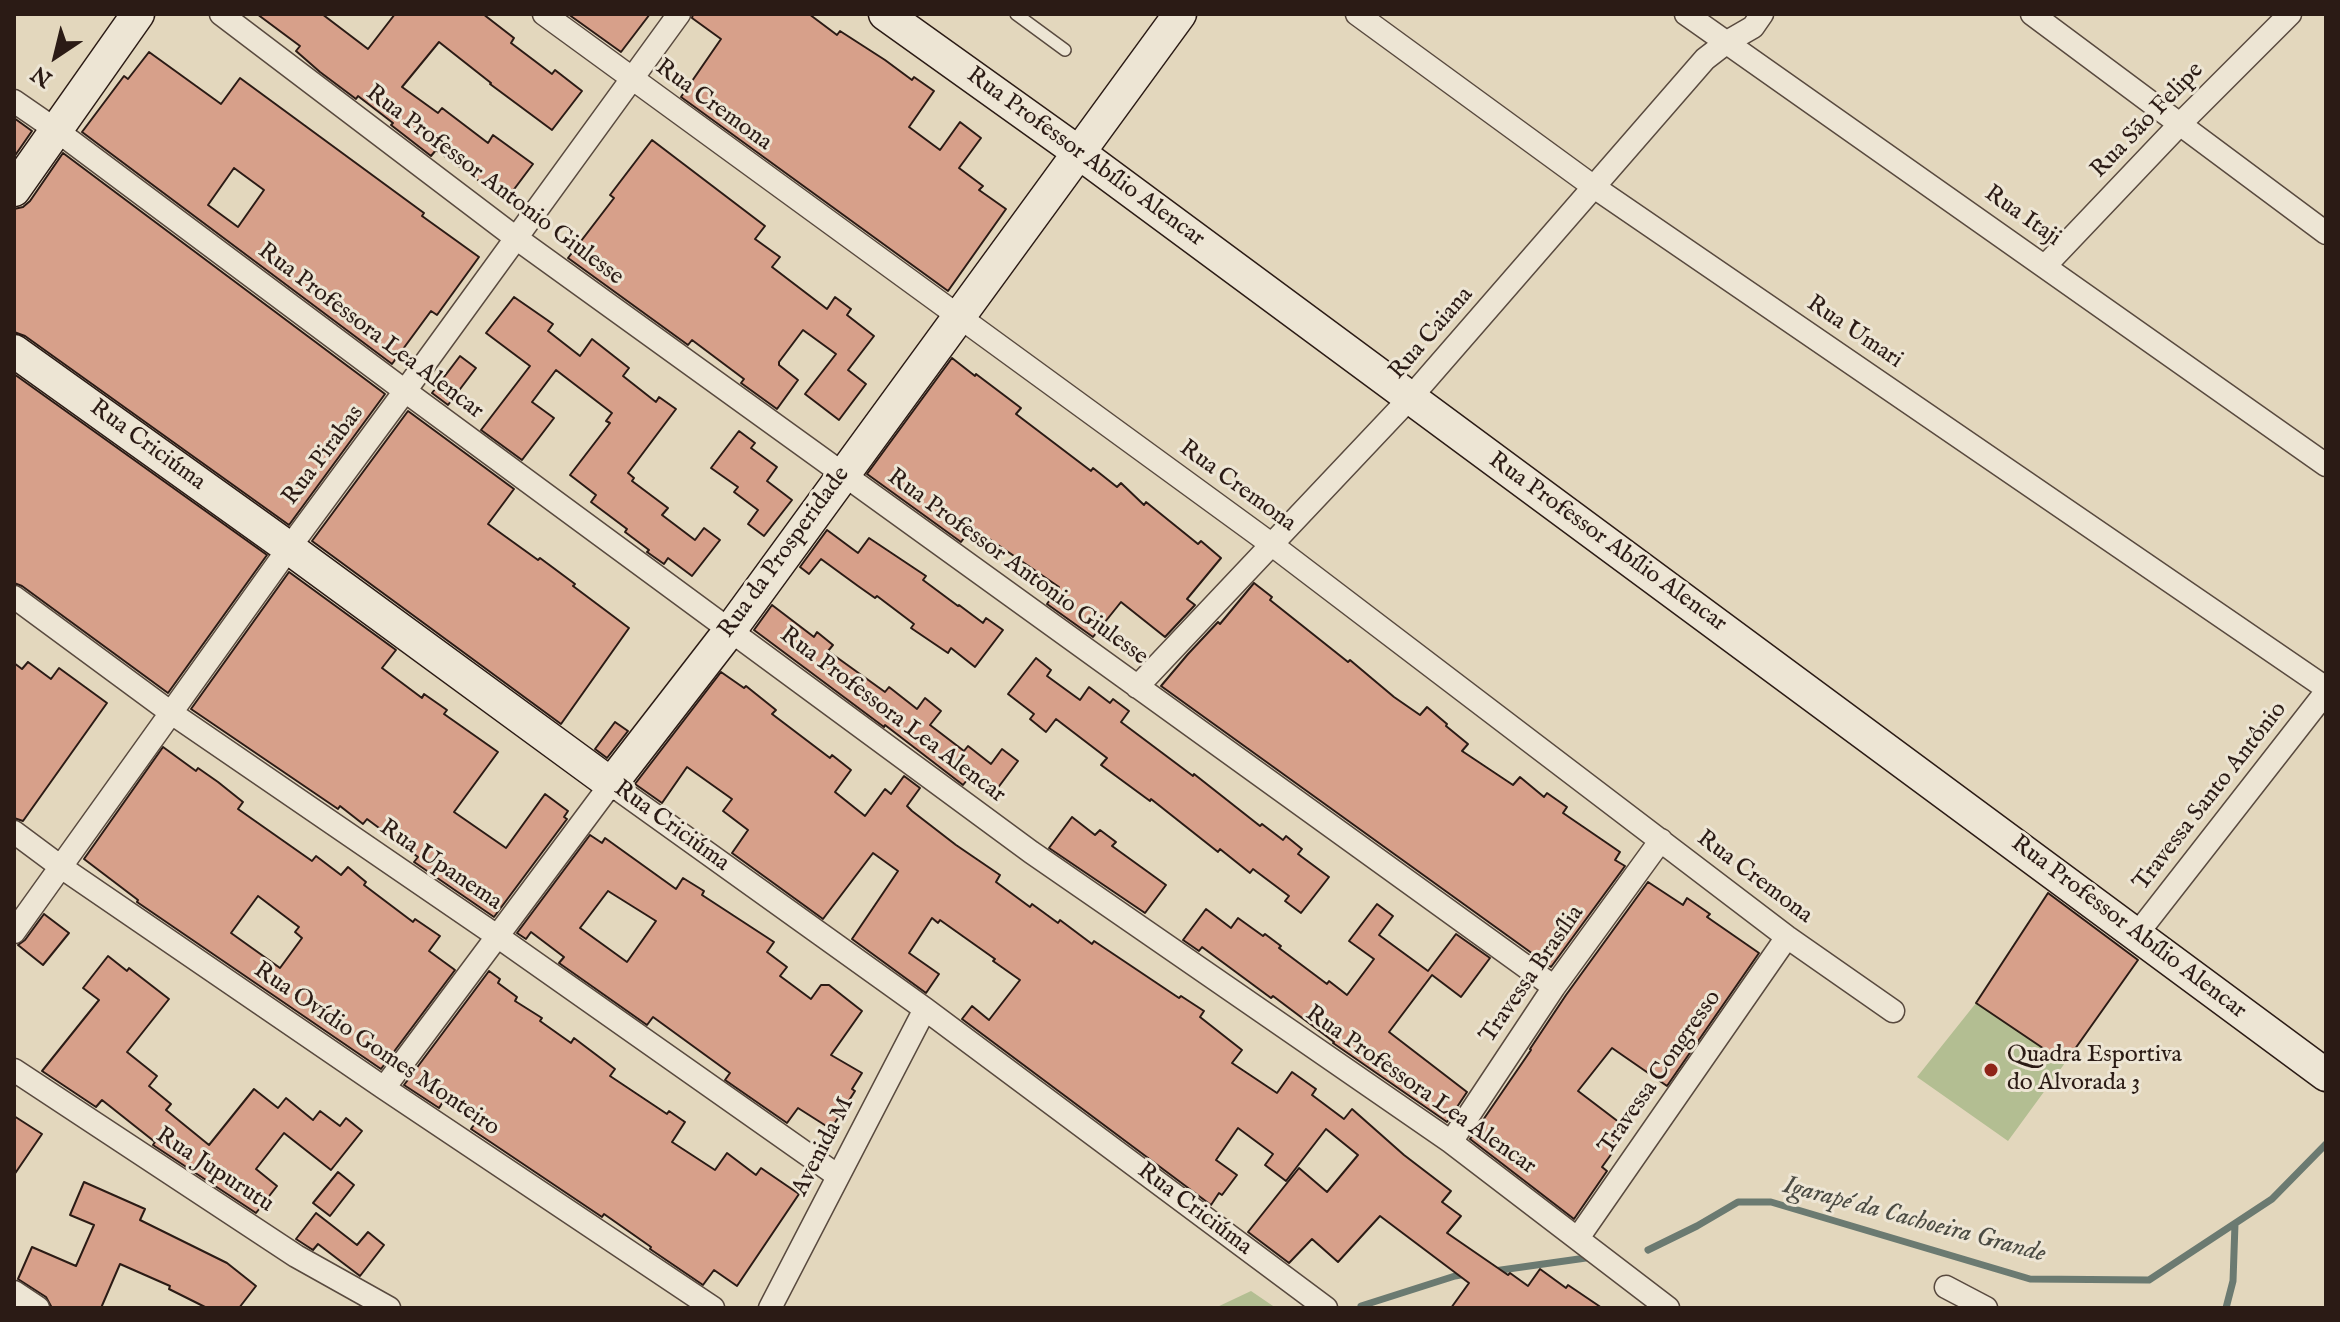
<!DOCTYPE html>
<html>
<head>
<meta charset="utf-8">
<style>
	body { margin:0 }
	#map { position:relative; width:2340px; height:1322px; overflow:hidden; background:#e3d7bd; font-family:"IM FELL English",serif }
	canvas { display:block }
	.frame { position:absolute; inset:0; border:16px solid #2b1b15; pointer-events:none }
	.north { position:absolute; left:16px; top:16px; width:80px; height:80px; -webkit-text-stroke:6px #ede5d4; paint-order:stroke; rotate:215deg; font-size:22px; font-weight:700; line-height:32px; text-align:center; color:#2b1b15 }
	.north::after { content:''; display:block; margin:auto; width:28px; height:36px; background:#2b1b15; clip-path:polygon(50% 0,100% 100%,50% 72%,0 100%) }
</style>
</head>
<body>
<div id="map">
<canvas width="2340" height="1322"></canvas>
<div class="frame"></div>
<div class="north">N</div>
</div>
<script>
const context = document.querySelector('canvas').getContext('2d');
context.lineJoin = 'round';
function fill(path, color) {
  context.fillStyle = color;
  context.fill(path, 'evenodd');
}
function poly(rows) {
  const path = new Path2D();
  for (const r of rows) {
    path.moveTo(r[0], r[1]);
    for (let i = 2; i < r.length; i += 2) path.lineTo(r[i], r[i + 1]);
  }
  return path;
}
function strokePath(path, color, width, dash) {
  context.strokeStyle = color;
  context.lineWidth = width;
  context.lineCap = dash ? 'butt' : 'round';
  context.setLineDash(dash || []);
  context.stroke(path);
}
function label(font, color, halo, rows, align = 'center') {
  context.font = font + ' "IM FELL English",serif';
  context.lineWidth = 6;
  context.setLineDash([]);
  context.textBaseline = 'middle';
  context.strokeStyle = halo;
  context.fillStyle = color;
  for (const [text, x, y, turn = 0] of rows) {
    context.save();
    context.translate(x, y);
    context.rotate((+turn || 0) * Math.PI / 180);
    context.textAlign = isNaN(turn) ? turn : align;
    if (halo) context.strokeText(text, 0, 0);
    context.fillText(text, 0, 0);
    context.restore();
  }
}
fill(poly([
	[1976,1003,2065,1063,2008,1141,1917,1077],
	[1251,1291,1276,1308,1215,1308]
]), '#b3be92');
strokePath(poly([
	[1648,1250,1697,1226,1738,1202,1771,1202,2030,1279,2149,1280,2272,1199,2326,1144],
	[1494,1271,1593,1257],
	[1361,1306,1455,1276,1466,1274],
	[2226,1308,2233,1281,2235,1224]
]), '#6b7a71', 7);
const building = poly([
	[257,14,322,14,368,49,395,14,483,14,514,38,511,43,552,74,555,70,582,91,552,130,490,84,491,83,439,42,402,87,438,113,442,108,488,143,493,135,533,164,506,200,436,150,431,156,391,125,393,123,358,96,356,99,320,72,296,51,300,46,257,14],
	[568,14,650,14,621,52,568,14],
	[693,14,809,14,837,35,840,31,885,60,912,80,914,77,934,91,909,127,940,150,960,122,981,138,959,168,983,186,979,190,1006,209,948,291,681,97,721,39,692,18,693,14],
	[149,52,221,104,240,78,424,213,422,216,479,257,437,315,431,311,392,364,82,132,124,76,128,79,149,52],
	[234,168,264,190,238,227,208,205,234,168],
	[14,118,32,131,14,157,14,118],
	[652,140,765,226,755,239,780,257,772,267,827,309,835,297,851,309,847,315,874,336,848,370,866,384,839,420,805,394,836,354,803,330,779,362,779,365,798,380,777,409,741,383,744,379,692,340,688,345,568,258,614,198,610,195,652,140],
	[63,153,385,394,289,525,25,336,14,332,14,209,23,207,30,201,63,153],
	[514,297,553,324,548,331,580,356,592,339,629,368,623,376,656,402,659,397,676,409,628,473,634,478,632,481,668,508,662,515,695,540,704,528,720,540,692,576,668,558,664,564,647,552,649,550,625,532,627,529,591,502,596,495,570,475,610,423,606,421,612,413,556,370,532,402,554,418,522,460,481,430,530,366,486,333,514,297],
	[460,356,476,368,448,405,432,393,460,356],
	[952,358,975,376,976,374,1021,408,1016,414,1091,471,1093,468,1117,487,1121,483,1144,505,1146,502,1198,544,1201,541,1221,558,1187,599,1195,605,1165,637,1121,602,1093,637,1047,604,1059,587,972,527,961,542,867,474,952,358],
	[14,374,267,555,168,693,22,586,14,583,14,374],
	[408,411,514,489,488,524,538,560,540,558,575,584,573,586,629,628,561,724,312,541,408,411],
	[739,431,755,443,751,448,777,467,767,481,792,500,764,536,748,524,758,510,734,492,738,487,711,468,739,431],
	[827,530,858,553,869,538,926,576,923,580,958,606,959,605,983,623,986,618,1003,630,975,667,951,648,948,653,911,628,914,624,877,596,875,598,858,586,821,559,809,574,800,567,827,530],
	[289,572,396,650,382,668,422,698,424,694,447,710,444,714,498,752,454,812,506,848,545,794,568,811,564,817,567,819,494,917,414,862,418,857,367,819,363,824,340,806,338,809,191,709,289,572],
	[1254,583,1272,597,1270,600,1348,662,1350,660,1394,697,1420,715,1427,707,1447,724,1446,726,1468,744,1462,751,1513,785,1520,777,1544,797,1547,793,1567,807,1563,813,1620,852,1615,860,1625,866,1551,967,1161,686,1188,654,1218,622,1220,624,1254,583],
	[772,605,814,637,817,632,833,645,828,651,885,692,889,687,917,709,925,698,941,711,930,725,964,751,968,746,991,764,1002,749,1018,761,991,797,967,780,963,785,885,725,884,727,754,630,772,605],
	[1036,658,1051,670,1047,676,1080,700,1089,687,1110,703,1113,699,1129,711,1121,722,1193,776,1194,774,1260,826,1262,824,1283,840,1286,836,1302,849,1298,854,1329,877,1301,913,1285,901,1289,896,1253,869,1250,873,1220,849,1218,852,1151,799,1150,801,1101,765,1107,758,1056,719,1046,732,1030,719,1034,714,1008,694,1036,658],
	[28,662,51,679,59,668,107,703,23,821,14,818,14,663,22,669,28,662],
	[721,672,744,688,746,686,776,710,772,714,830,758,832,755,851,770,835,792,865,816,885,789,891,794,904,776,920,788,907,806,912,811,956,845,1000,875,996,882,1030,907,1032,904,1058,923,1060,920,1092,944,1094,941,1179,998,1181,996,1204,1011,1200,1017,1242,1050,1232,1063,1277,1093,1292,1072,1316,1089,1312,1095,1344,1119,1352,1109,1404,1155,1451,1191,1442,1202,1461,1216,1447,1233,1508,1275,1510,1273,1528,1286,1540,1269,1566,1288,1568,1285,1602,1308,1451,1308,1469,1283,1380,1216,1338,1262,1312,1239,1289,1263,1248,1232,1299,1168,1327,1192,1358,1155,1326,1129,1286,1181,1265,1165,1273,1154,1238,1128,1216,1160,1237,1175,1222,1195,1219,1193,1211,1205,962,1019,972,1006,989,1020,1020,980,993,961,995,959,940,920,938,923,932,918,909,953,939,974,926,993,852,939,898,871,873,853,823,919,732,853,748,830,723,811,732,799,687,767,662,803,635,784,721,672],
	[615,722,628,731,607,758,595,749,615,722],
	[163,747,196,771,198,768,218,782,243,802,238,809,312,861,316,856,341,875,348,867,366,882,364,885,413,922,415,919,440,936,429,951,455,970,381,1069,137,902,138,900,84,859,163,747],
	[258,896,299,927,295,932,302,938,280,968,231,933,258,896],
	[1072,817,1095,835,1100,830,1116,842,1112,846,1166,885,1145,913,1049,848,1072,817],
	[590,835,602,843,605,838,676,889,683,878,704,891,702,895,774,942,767,952,787,967,780,976,811,999,821,985,829,985,862,1011,831,1055,862,1073,852,1089,855,1091,831,1129,798,1108,787,1123,725,1080,730,1073,653,1017,647,1025,559,963,564,957,531,932,526,939,517,933,590,835],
	[608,891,656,921,627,962,580,928,608,891],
	[1648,882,1683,905,1687,898,1710,914,1707,917,1759,953,1667,1086,1612,1048,1578,1091,1624,1126,1611,1146,1615,1149,1602,1167,1607,1171,1574,1219,1470,1139,1531,1050,1530,1049,1566,995,1648,882],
	[2048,893,2138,960,2065,1063,1976,1003,2048,893],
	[1377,904,1393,916,1379,935,1428,971,1456,934,1490,958,1461,997,1432,975,1389,1032,1467,1092,1447,1122,1333,1043,1334,1042,1273,996,1271,998,1202,947,1199,951,1183,940,1206,909,1231,928,1238,918,1263,936,1265,934,1281,946,1279,948,1327,984,1329,981,1347,995,1374,959,1349,941,1377,904],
	[44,914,69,933,43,965,18,945,25,940,44,914],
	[108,956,127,971,129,968,169,999,127,1052,157,1076,149,1086,171,1104,166,1110,209,1145,254,1089,278,1108,286,1098,313,1120,320,1111,340,1126,346,1118,362,1131,331,1170,284,1133,256,1169,277,1186,256,1213,153,1145,155,1142,102,1100,96,1107,42,1071,99,1000,83,988,108,956],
	[489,971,500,979,498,983,517,997,515,1001,542,1018,540,1021,571,1043,574,1038,615,1069,610,1076,667,1114,669,1111,685,1122,672,1142,715,1170,727,1153,756,1175,761,1168,799,1194,737,1286,714,1270,703,1285,650,1249,651,1247,604,1214,602,1217,471,1129,479,1118,446,1097,439,1108,404,1085,489,971],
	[14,1116,42,1134,14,1175,14,1116],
	[338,1172,354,1185,330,1216,313,1203,338,1172],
	[84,1182,145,1209,140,1220,227,1263,256,1286,239,1308,207,1308,169,1289,170,1286,120,1264,101,1308,52,1308,46,1297,18,1279,32,1247,76,1266,94,1225,70,1215,84,1182],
	[316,1213,357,1245,368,1232,384,1245,360,1276,318,1244,313,1250,296,1239,316,1213]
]);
fill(building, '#d7a08a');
strokePath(building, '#2b1b15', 2);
const lane = poly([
	[1016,14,1065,50]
]);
const street = poly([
	[221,14,516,238,1554,987],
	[544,14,1271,544,1787,937,1893,1011],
	[1357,14,1594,187,2326,688],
	[1686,14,2326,465],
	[2032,14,2326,233],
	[14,101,56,130,405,391,1031,852,1451,1142,1668,1308],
	[2045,266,2181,123,2290,14],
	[14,597,170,712,497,936,838,1176],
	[1137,687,1411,397,1705,59,1727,42,1753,27,1762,14],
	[14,832,61,867,384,1088,713,1308],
	[14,932,289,548,405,391,679,14],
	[2137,934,2326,692],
	[14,1070,296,1256,389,1308],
	[384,1088,611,784,925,1009,1326,1308],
	[1451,1142,1554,987,1661,840],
	[1578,1238,1787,937],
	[1946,1287,1986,1308],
	[14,1292,38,1308],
	[770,1308,925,1009]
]);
const secondary = poly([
	[885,14,1078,152,2326,1075],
	[14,190,138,14],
	[14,351,289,548,611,784,731,629,1180,14]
]);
strokePath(lane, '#594a3f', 14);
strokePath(street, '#594a3f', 25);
strokePath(secondary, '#2b1b15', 35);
strokePath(lane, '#ede5d4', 11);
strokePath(street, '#ede5d4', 22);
strokePath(secondary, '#ede5d4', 32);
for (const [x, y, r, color] of [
	[1991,1070,8,"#8f2418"]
]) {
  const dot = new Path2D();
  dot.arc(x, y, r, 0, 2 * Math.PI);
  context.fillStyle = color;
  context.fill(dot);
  strokePath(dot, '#ede5d4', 3);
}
label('24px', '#2b1b15', '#ede5d4', [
	["Rua Cremona",713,106,36],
	["Rua São Felipe",2148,121,-46],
	["Rua Professor Abílio Alencar",1085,158,36],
	["Rua Professor Antonio Giulesse",494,186,37],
	["Rua Itaji",2022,217,35],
	["Rua Professora Lea Alencar",370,332,37],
	["Rua Umari",1854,333,34],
	["Rua Caiana",1432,334,-49],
	["Rua Criciúma",147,446,36],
	["Rua Pirabas",324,456,-53],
	["Rua Cremona",1237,487,36],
	["Rua Professor Abílio Alencar",1607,543,36],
	["Rua da Prosperidade",785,553,-54],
	["Rua Professor Antonio Giulesse",1017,568,36],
	["Rua Professora Lea Alencar",892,716,37],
	["Travessa Santo Antônio",2211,797,-52],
	["Rua Criciúma",671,827,36],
	["Rua Upanema",440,866,34],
	["Rua Cremona",1754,878,37],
	["Rua Professor Abílio Alencar",2128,928,37],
	["Travessa Brasília",1533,975,-55],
	["Rua Ovídio Gomes Monteiro",376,1050,34],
	["Travessa Congresso",1661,1073,-55],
	["Rua Professora Lea Alencar",1420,1091,35],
	["Avenida M",824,1147,-63],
	["Rua Jupurutu",214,1171,33],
	["Rua Criciúma",1194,1210,37]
]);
label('24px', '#2b1b15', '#ede5d4', [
	["Quadra Esportiva",2007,1056],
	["do Alvorada 3",2007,1084]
], 'left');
label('italic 26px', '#4b4b43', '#ede5d4', [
	["Igarapé da Cachoeira Grande",1914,1221,15]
]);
</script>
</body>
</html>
